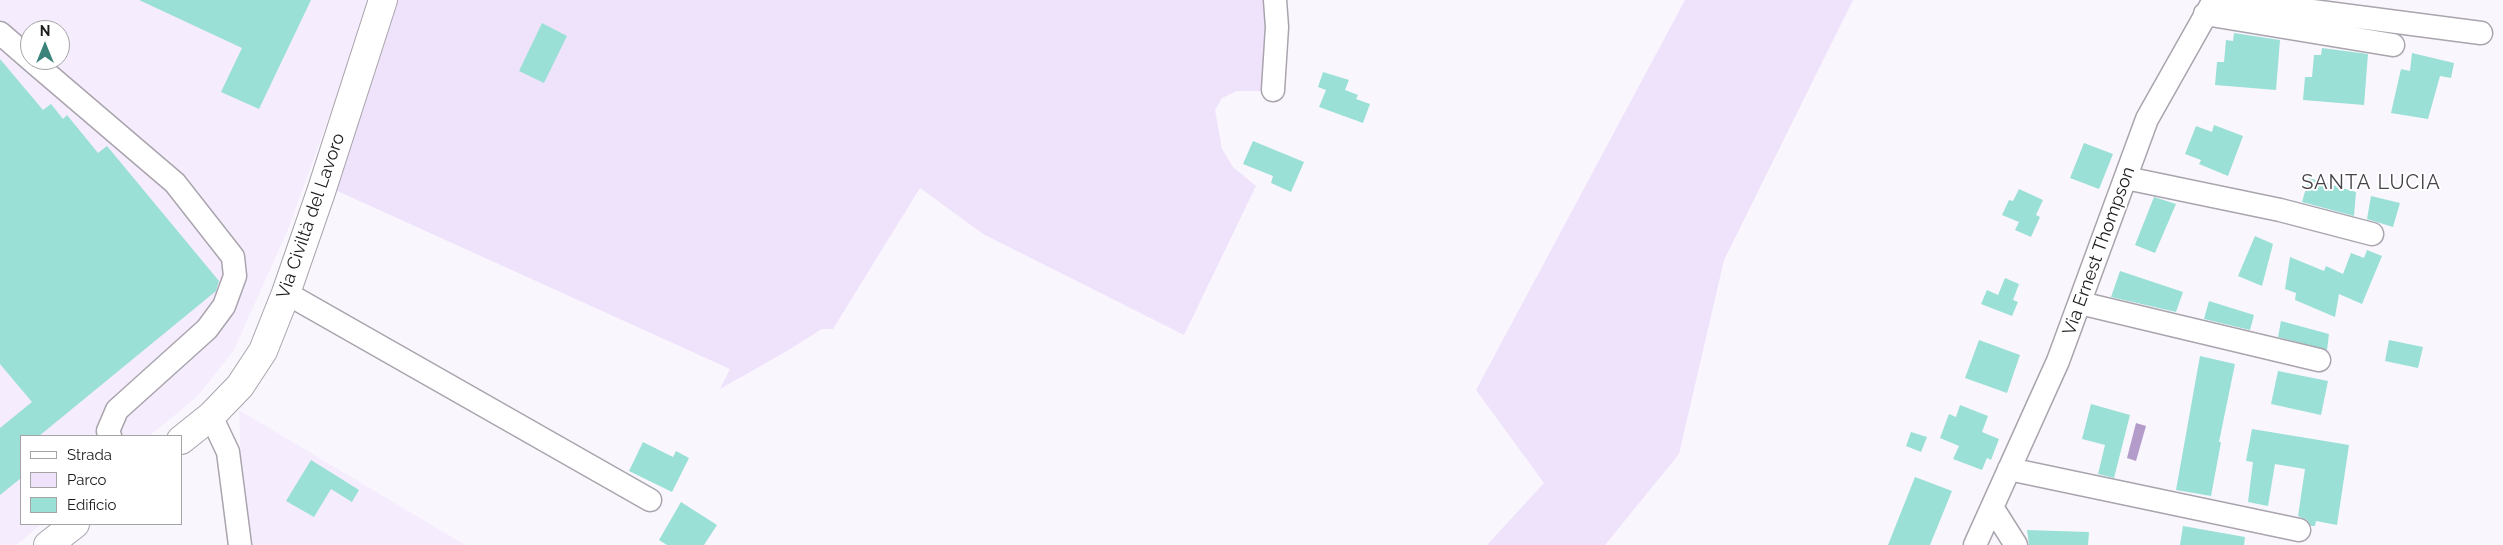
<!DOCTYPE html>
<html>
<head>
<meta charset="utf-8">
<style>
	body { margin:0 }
	#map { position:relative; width:2503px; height:545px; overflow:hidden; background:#faf6fe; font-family:Raleway,sans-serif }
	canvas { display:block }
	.legend { position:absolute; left:20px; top:435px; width:162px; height:90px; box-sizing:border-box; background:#fff; border:1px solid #a4a4a5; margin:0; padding:6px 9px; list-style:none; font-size:15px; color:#1c1b1e }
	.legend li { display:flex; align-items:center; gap:10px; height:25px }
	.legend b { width:25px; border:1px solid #a4a4a5 }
	.north { position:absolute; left:20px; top:20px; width:50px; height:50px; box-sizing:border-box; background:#fff; border:1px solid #a4a4a5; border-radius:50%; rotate:0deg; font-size:14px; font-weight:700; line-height:20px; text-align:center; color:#1c1b1e }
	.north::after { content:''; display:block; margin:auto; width:18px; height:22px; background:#3b827a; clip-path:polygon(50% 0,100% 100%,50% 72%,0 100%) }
</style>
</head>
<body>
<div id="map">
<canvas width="2503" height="545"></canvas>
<ul class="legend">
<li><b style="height:6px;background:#fff"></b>Strada</li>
<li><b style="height:14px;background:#efe3fc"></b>Parco</li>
<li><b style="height:14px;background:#9ae0d6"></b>Edificio</li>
</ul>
<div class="north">N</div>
</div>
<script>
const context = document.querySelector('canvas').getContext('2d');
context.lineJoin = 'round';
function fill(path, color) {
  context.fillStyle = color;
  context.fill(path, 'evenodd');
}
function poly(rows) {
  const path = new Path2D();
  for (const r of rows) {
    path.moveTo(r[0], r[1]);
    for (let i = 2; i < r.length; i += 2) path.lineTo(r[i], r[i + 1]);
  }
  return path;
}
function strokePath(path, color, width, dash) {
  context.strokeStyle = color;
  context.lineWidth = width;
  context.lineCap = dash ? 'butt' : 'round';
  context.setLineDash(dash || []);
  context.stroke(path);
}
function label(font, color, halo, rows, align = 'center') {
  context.font = font + ' Raleway,sans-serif';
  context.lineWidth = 4;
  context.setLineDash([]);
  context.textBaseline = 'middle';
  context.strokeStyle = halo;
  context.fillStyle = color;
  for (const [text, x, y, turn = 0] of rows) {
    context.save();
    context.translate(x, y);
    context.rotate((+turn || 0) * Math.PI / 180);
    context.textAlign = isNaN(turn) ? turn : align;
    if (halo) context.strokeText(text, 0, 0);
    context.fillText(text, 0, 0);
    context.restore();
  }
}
fill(poly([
	[0,0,368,0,350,59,289,227,234,350,197,397,149,436,21,436,21,524,42,524,16,545,0,545],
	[30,30,60,30,60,60,30,60],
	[239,410,465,545,244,545]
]), '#f5ecfd');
fill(poly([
	[393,0,1268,0,1264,91,1237,91,1222,98,1215,110,1222,149,1233,167,1256,186,1184,335,983,234,920,188,833,329,822,329,787,351,720,389,730,369,333,189],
	[1685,0,1853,0,1724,260,1679,454,1605,545,1487,545,1544,483,1476,390]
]), '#efe3fc');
fill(poly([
	[2136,423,2146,426,2136,461,2127,458]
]), '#b39bca');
fill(poly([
	[139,0,311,0,259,109,221,92,242,48],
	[542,23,567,36,544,83,519,71],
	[2234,33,2280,40,2276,90,2215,85,2217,62,2224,62,2226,40,2233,41],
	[2322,48,2368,54,2364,105,2303,100,2305,77,2312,77,2314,55,2321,55],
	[2412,53,2454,63,2451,78,2440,76,2428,119,2391,113,2401,69,2410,71],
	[0,59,43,110,51,104,63,119,67,115,98,153,107,146,219,281,216,291,39,436,21,436,21,478,0,495,0,428,32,402,0,364],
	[1323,72,1349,80,1345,90,1358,95,1356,99,1370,104,1363,123,1319,107,1326,90,1318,87],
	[2214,125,2243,136,2228,176,2199,164,2201,160,2185,154,2196,126,2212,132],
	[1253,141,1304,162,1291,192,1271,183,1273,176,1243,164],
	[2084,143,2113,154,2099,189,2070,178],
	[2309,178,2356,192,2354,216,2302,202],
	[2019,189,2043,200,2036,215,2040,217,2031,237,2015,230,2019,222,2002,215,2009,200,2013,201],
	[2371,196,2400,203,2393,227,2367,219],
	[2154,197,2176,204,2155,253,2135,245],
	[2255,236,2273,244,2262,286,2238,276],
	[2367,250,2382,256,2362,304,2339,294,2335,317,2295,300,2296,293,2285,289,2290,257,2324,271,2326,266,2343,274,2351,253,2364,258],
	[2120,271,2183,292,2176,312,2111,297],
	[2005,278,2019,284,2013,300,2018,302,2012,316,1981,304,1987,290,1998,295],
	[2209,301,2254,315,2250,330,2204,319],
	[2281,321,2329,334,2327,350,2278,337],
	[1979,340,2020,355,2007,393,1965,378],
	[2389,340,2423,347,2418,368,2385,361],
	[2200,356,2235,364,2219,442,2221,442,2211,496,2176,490],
	[2278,371,2328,381,2321,415,2271,404],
	[2091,404,2130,415,2114,478,2098,474,2105,445,2082,439],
	[1960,405,1988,416,1982,432,1999,439,1991,460,1987,458,1982,470,1953,459,1959,446,1940,438,1949,414,1956,417],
	[2252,429,2349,445,2337,525,2316,521,2315,526,2311,526,2307,520,2298,516,2305,469,2275,464,2268,506,2248,502,2253,462,2246,461],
	[1911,432,1927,437,1921,452,1906,446],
	[643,442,673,457,676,451,689,458,672,492,629,471],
	[311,460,359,490,352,502,331,489,314,517,286,501],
	[1915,477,1952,491,1930,545,1888,545],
	[681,502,717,525,704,545,667,545,659,540],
	[2183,526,2245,537,2244,545,2180,545],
	[2027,530,2089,532,2088,545,2029,545]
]), '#9ae0d6');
const minor = poly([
	[2229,0,2481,33],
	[2205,14,2393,45],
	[0,33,30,59],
	[31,60,175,183,233,257,235,276,224,306,207,329,117,410,108,431,110,436],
	[1273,90,1277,27,1275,0],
	[2126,178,2280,210,2372,234],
	[286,293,650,500],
	[2080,303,2319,360],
	[211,416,228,452,240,545],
	[2009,469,2299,530],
	[1992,507,2016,545],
	[1975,545,2058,361,2147,119,2214,0]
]);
const major = poly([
	[181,440,211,416,240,386,263,351,286,293,321,192,383,0],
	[48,545,75,524]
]);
strokePath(minor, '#a9a4ad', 25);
strokePath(major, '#a9a4ad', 30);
strokePath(minor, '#fff', 22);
strokePath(major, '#fff', 28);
label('18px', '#1c1b1e', '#fff', [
	["Via Civiltà del Lavoro",311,216,-71],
	["Via Ernest Thompson",2099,251,-70]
]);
context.letterSpacing = '1px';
label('20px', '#46424a', '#fff', [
	["SANTA LUCIA",2371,183]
]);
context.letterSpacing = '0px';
</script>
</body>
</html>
